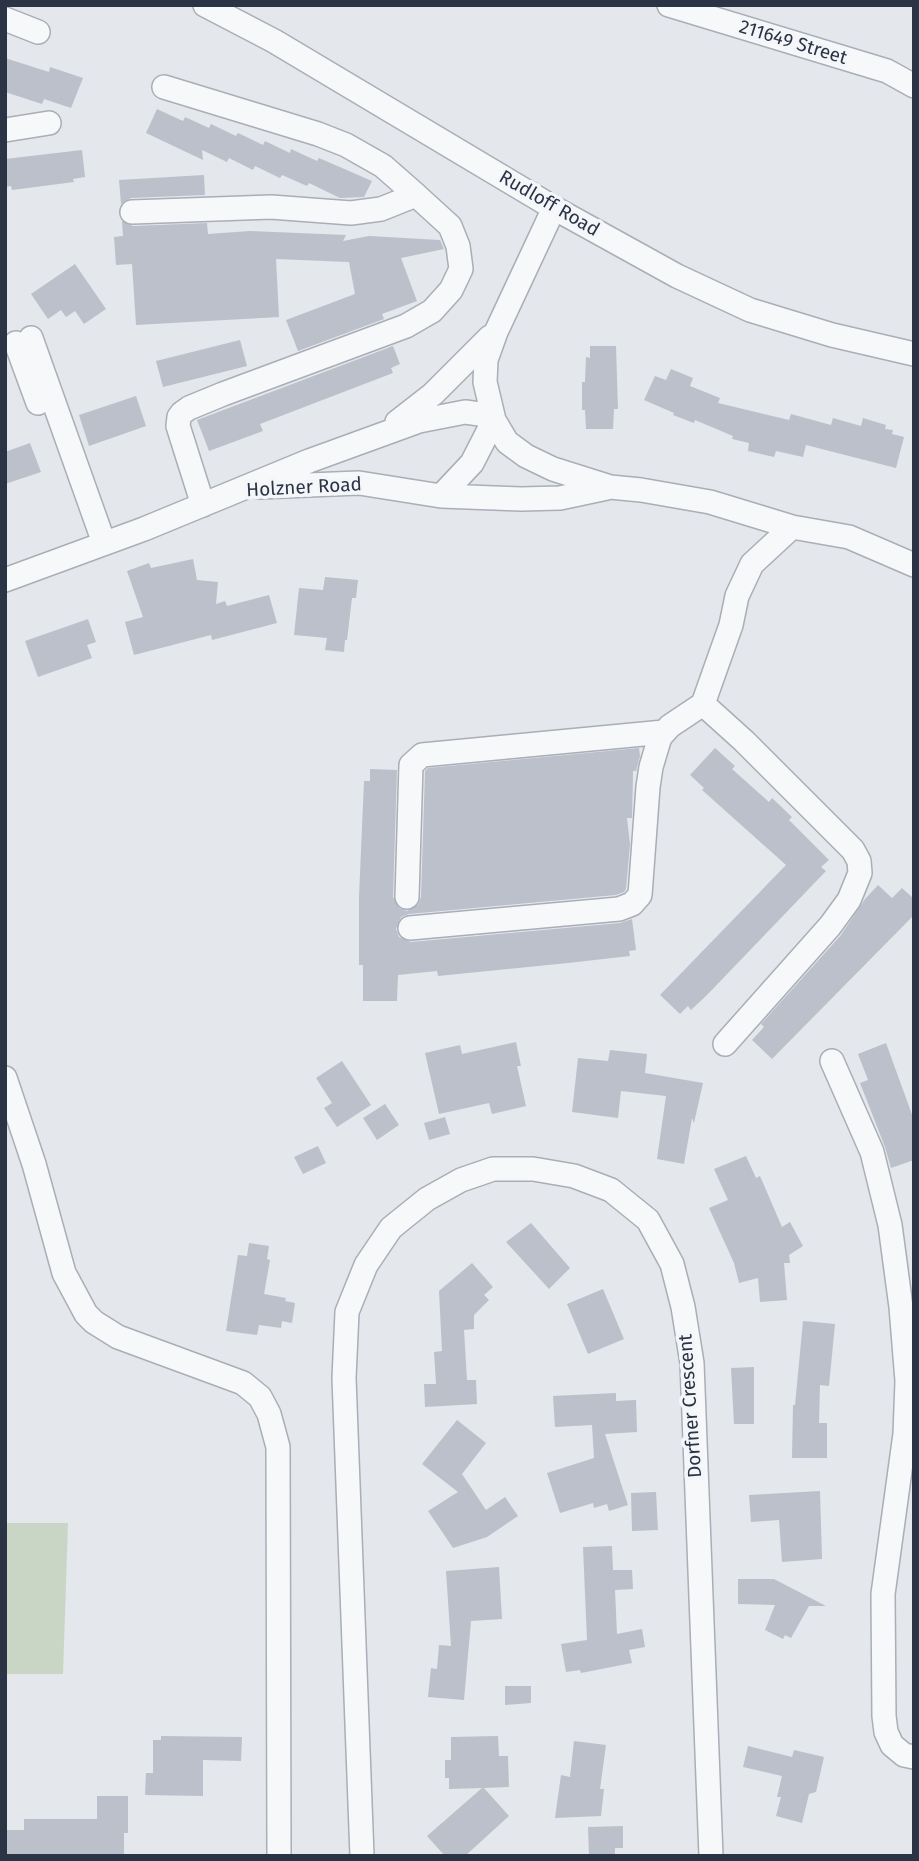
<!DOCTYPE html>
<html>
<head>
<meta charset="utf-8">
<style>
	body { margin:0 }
	#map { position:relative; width:919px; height:1861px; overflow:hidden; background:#e4e7ec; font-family:"Fira Sans",sans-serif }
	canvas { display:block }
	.frame { position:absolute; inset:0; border:7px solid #2b3445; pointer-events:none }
</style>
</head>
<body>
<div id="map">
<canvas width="919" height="1861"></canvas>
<div class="frame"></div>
</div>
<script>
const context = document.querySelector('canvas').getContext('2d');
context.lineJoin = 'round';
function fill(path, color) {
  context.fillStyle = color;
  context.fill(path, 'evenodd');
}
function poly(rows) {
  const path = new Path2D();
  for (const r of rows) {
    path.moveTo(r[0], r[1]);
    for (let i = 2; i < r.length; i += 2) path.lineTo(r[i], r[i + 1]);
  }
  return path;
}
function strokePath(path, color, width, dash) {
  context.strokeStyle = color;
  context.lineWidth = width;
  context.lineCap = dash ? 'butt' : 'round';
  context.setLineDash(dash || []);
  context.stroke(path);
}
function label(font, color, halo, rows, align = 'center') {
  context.font = font + ' "Fira Sans",sans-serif';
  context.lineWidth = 7;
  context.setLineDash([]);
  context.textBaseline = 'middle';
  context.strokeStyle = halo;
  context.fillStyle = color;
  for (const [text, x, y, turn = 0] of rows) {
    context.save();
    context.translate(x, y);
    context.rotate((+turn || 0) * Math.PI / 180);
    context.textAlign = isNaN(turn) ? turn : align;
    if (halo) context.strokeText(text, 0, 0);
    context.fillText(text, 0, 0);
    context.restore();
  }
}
fill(poly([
	[5,1523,68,1523,63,1674,5,1674]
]), '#c9d6c5');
fill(poly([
	[5,58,49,72,50,67,83,78,71,108,44,99,42,104,5,92],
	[157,109,183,121,185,117,209,128,211,124,236,136,238,133,263,145,265,141,290,153,291,149,317,161,319,158,372,181,364,197,340,198,309,183,307,186,282,175,280,178,255,166,253,170,229,158,227,162,202,150,203,160,146,133],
	[82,150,85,177,73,179,74,182,12,190,11,186,5,187,5,159],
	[204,175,205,195,131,198,121,204,119,180],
	[122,221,133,226,207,223,208,234,250,231,346,235,343,241,369,236,440,240,444,249,401,258,417,301,382,314,384,319,298,351,286,320,355,294,349,262,276,259,279,317,136,325,132,264,116,265,114,237,123,236],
	[75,264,106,309,84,324,75,311,66,317,61,310,48,319,31,294],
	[240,340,247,366,163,387,156,361],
	[393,346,400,364,391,368,393,373,260,424,263,431,209,451,197,420],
	[590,346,616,346,618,409,614,409,613,429,586,429,585,410,582,410,582,382,585,382,586,357,590,358],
	[671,369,693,378,690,386,720,398,718,403,789,420,791,414,831,425,833,418,861,426,863,418,886,425,885,429,893,430,892,434,904,437,896,468,806,445,803,457,776,451,774,457,748,451,749,443,732,439,733,436,695,420,694,423,673,415,674,413,644,400,655,376,666,380],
	[136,396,146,426,89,446,79,415],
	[30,443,41,472,5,484,5,452],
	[193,559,197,580,218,582,216,604,225,601,227,606,269,595,277,623,212,640,211,635,134,655,125,622,143,617,127,571,149,563,151,568],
	[325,577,358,580,356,598,352,598,347,640,345,640,344,652,325,650,327,638,294,635,299,588,323,590],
	[88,619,96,642,87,645,92,658,38,677,25,641],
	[639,748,640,756,636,771,633,771,633,775,632,818,627,818,630,844,626,889,624,892,616,895,409,914,401,917,396,929,399,937,411,942,620,923,632,919,636,950,629,951,630,956,568,963,438,976,437,971,398,975,397,1001,363,1001,363,965,359,965,359,897,364,781,370,781,370,769,397,770,393,897,399,908,407,911,418,905,421,897,425,771,428,768],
	[715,748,735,766,732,769,769,802,772,798,792,817,789,820,829,860,821,867,826,871,707,995,691,1010,688,1006,680,1014,660,995,786,865,702,790,704,788,690,775],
	[878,885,892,898,902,888,914,899,914,915,772,1059,752,1040,764,1027,761,1024,841,935,865,899],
	[516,1042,521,1066,517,1066,526,1106,492,1114,489,1103,439,1114,425,1053,460,1045,462,1054],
	[886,1043,914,1120,914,1160,891,1168,885,1147,860,1083,868,1080,858,1054],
	[610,1050,647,1054,645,1073,703,1083,694,1123,692,1118,684,1164,657,1159,666,1096,621,1091,618,1118,572,1112,578,1058,608,1061],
	[342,1061,371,1105,337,1127,324,1108,332,1103,316,1078],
	[385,1104,399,1125,377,1140,363,1118],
	[445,1117,450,1134,429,1140,424,1123],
	[318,1146,326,1163,303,1174,294,1157],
	[746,1156,756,1178,760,1176,782,1227,790,1222,803,1246,789,1255,790,1263,784,1263,787,1300,760,1302,758,1278,739,1283,734,1263,709,1208,728,1200,714,1169],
	[531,1223,570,1268,549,1289,506,1242],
	[249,1243,269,1246,267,1259,270,1260,264,1294,286,1298,285,1301,295,1303,292,1323,282,1321,281,1328,259,1325,257,1335,226,1331,238,1255,247,1256],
	[472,1263,493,1287,484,1295,489,1300,474,1315,474,1329,464,1330,467,1380,476,1380,477,1404,425,1407,424,1384,436,1384,434,1352,442,1351,439,1291],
	[603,1289,624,1339,588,1354,567,1304],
	[803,1321,835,1324,829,1386,820,1385,819,1423,827,1423,827,1458,792,1458,793,1405,795,1405],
	[754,1367,754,1424,734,1424,731,1368],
	[616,1393,616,1401,636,1400,637,1432,605,1434,628,1505,609,1511,607,1504,594,1508,593,1503,560,1513,547,1473,594,1458,592,1425,555,1427,553,1396],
	[457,1420,486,1443,462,1474,486,1510,505,1497,518,1516,487,1537,453,1548,428,1511,458,1492,422,1464],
	[820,1491,822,1559,782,1562,779,1520,751,1522,749,1495],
	[656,1492,658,1530,632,1531,631,1493],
	[612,1546,613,1570,632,1570,633,1589,615,1590,617,1634,642,1629,645,1647,629,1650,632,1663,581,1673,580,1670,566,1672,561,1644,587,1640,583,1547],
	[499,1567,502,1619,471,1621,464,1700,428,1697,431,1668,437,1669,439,1645,451,1646,446,1571],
	[738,1579,774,1579,826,1606,809,1606,791,1638,785,1635,783,1639,765,1630,775,1605,738,1604],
	[505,1686,531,1686,531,1703,505,1705],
	[161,1736,242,1737,241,1761,203,1760,203,1796,145,1795,146,1773,153,1773,153,1740,161,1740],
	[498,1736,499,1756,508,1756,509,1787,484,1788,509,1816,465,1856,445,1856,427,1836,482,1788,449,1789,449,1778,445,1778,445,1760,451,1760,451,1737],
	[574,1741,606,1745,600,1789,604,1789,601,1816,555,1818,561,1775,570,1777],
	[748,1746,792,1757,794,1750,824,1757,816,1792,809,1794,802,1823,776,1816,781,1797,777,1797,782,1776,743,1767],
	[97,1796,128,1796,128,1833,124,1833,124,1856,5,1856,5,1830,24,1830,24,1819,97,1819],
	[623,1826,623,1848,615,1848,615,1856,589,1856,588,1827]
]), '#bbc0ca');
const minor = poly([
	[205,5,274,41,554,208,677,276,750,310,832,335,914,354],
	[669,5,887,71,914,86],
	[5,19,38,32],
	[164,87,318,134,346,145,383,166,416,195],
	[5,130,49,123],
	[554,208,496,332,486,360,485,382,494,420,507,442,526,456,553,469,610,487,641,490,710,502,792,527,849,537,914,565],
	[132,212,271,207,351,213,381,209,416,195,450,226,458,246,461,269,451,290,432,311,406,326,223,394,189,408,182,413,179,417,178,426,203,505],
	[31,338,104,543],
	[16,343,38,403],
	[397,422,433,394,490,337],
	[259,487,359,483,441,496,521,499,560,498,607,488],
	[441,496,472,463,494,420],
	[5,580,144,529,309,461,419,421,465,412,480,414,494,420],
	[703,704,744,741,853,850,859,861,860,873,849,900,830,926,725,1044],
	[407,897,411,765,422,755,664,732],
	[410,928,619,909,632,904,640,895,648,787,651,767,660,737,670,726,703,704,731,625,737,596,752,564,792,527],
	[832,1061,872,1152,890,1225,901,1307,907,1381,905,1434,883,1594,884,1716,886,1732,892,1745,904,1755,914,1757],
	[5,1078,34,1164,64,1273,86,1314,94,1322,118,1337,243,1383,260,1397,269,1414,278,1447,279,1856],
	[362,1856,344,1378,347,1312,366,1265,391,1228,427,1199,461,1180,493,1169,533,1169,574,1176,611,1190,648,1220,672,1264,683,1307,692,1363,711,1856]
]);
strokePath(minor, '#a9aeb7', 26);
strokePath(minor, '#f7f8fa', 23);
label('19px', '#2b3445', '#f4f6f9', [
	["211649 Street",793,43,17],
	["Rudloff Road",549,204,30],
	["Holzner Road",304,488,-3],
	["Dorfner Crescent",691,1406,-94]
]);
</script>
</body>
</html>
